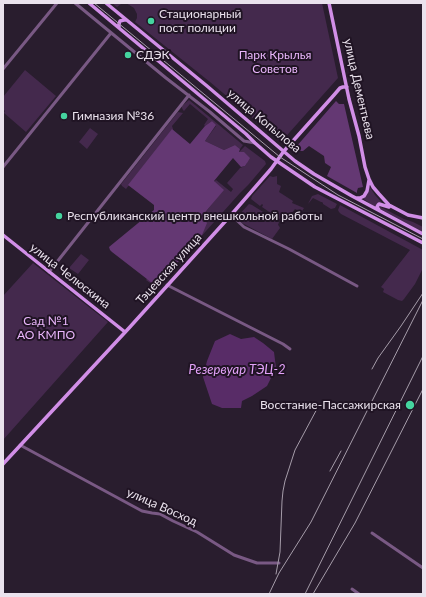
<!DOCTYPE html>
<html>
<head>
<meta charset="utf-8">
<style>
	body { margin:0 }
	#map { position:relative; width:426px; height:597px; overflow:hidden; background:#291d2e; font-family:Lato,sans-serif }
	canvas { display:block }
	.frame { position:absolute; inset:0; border:4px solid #eae2ed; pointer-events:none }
</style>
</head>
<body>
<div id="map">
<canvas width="426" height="597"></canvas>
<div class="frame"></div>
</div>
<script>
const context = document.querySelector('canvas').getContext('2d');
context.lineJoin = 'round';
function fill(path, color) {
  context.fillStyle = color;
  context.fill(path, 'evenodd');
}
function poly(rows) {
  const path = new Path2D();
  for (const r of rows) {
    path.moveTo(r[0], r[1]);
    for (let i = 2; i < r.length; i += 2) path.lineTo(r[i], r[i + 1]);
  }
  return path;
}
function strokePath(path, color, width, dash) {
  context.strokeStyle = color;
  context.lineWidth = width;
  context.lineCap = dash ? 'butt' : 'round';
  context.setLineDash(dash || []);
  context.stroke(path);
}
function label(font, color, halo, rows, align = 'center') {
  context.font = font + ' Lato,sans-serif';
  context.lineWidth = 4;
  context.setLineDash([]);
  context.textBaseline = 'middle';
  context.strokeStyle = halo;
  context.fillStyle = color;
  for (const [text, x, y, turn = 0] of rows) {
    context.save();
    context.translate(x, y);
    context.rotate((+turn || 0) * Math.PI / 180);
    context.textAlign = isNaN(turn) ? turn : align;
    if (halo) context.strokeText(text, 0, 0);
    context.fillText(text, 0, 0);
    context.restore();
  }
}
fill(poly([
	[112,3,322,3,338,78,281,142,210,82,135,22,137,18,137,14,134,8,126,3,121,4,117,7],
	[25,70,56,96,26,132,4,113,5,111,3,109,3,97],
	[189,100,243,145,240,149,235,145,224,150,205,141,216,126,212,121,205,126,204,125,208,119,190,104,184,111,183,110,182,108,182,106],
	[178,112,183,113,172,126,173,129,172,130,126,189,122,186,121,184,122,183],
	[90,128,98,134,87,149,79,142],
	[245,146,265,161,266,164,249,184,240,193,156,287,146,280,201,218,223,190,214,182,216,180,231,192,233,189,227,183,240,168,245,166,247,163,239,152],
	[270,176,273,177,277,176,277,184,281,186,279,192,293,201,292,203,304,208,302,211,299,211,295,209,287,219,285,218,284,219,282,218,281,220,262,207,263,205,262,204,260,206,251,199,252,196],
	[369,186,375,195,384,205,377,203,375,207,362,198],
	[318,194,337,204,335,208,331,209,323,204,323,203,322,202,321,202,313,198,308,204,312,196],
	[249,204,252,205,279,222,278,225,279,226,280,228,272,239,242,223,239,220,238,216,248,205],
	[340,205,423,250,423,268,415,284,404,299,402,301,398,300,383,292,384,289,381,287,410,250,341,214,339,212,338,210],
	[379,206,404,219,413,222,423,227,423,232,380,209,379,207],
	[81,254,89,260,78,274,69,268],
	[33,263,108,322,3,440,3,296]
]), '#44294d');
fill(poly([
	[336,101,339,104,344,104,363,187,358,188,357,191,357,193,327,176,331,167,325,163,324,156,309,146,303,151,297,151,296,149,296,147],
	[212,121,216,125,205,141,224,150,235,145,240,149,239,152,244,152,250,158,247,163,245,166,241,167,233,158,214,181,224,190,202,216,207,223,202,235,156,286,112,252,110,250,109,247,154,210,154,205,128,185,172,129,190,144,205,126]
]), '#643873');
fill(poly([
	[230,334,241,339,254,337,263,343,274,352,276,368,267,386,252,396,242,401,241,408,222,408,212,404,203,377,207,361,215,341]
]), '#582c67');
strokePath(poly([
	[75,3,166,78,210,112,244,141,255,143],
	[3,69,57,3],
	[3,167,111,33],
	[231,215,244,227,289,249,357,286],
	[49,272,189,95],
	[167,285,283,344,290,349],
	[20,445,142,511,152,513,160,514,173,521,197,532,234,555,257,563,279,563],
	[372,533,423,568],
	[352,589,359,594]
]), '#795984', 3);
strokePath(poly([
	[89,3,246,134,255,143,271,157,315,187,423,243],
	[106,3,207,86,295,161,314,174,352,196,423,234],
	[329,3,349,99,359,136,365,167,369,179,373,187,379,194,389,205,408,215,423,218],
	[119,28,119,24,120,21,124,20,126,20],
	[356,198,360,198,364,196,367,191,369,180],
	[379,210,377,207,378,205,379,204,389,207],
	[3,235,125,332],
	[3,464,129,328,231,215,271,169,284,151,334,95,340,88,343,87,347,87]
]), '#d18ee7', 3.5);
strokePath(poly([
	[94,3,280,157,338,195,423,239]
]), '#a69daa', 1);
strokePath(poly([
	[372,369,378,358,401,326,423,293],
	[330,471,341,451],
	[276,574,280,552,282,501,283,491,285,481,295,450,318,407],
	[269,594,279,573,311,522,423,300],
	[305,594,423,356],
	[313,594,355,523,423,389]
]), '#a69daa', 1);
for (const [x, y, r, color] of [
	[151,21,4,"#45d49f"],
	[128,55,4,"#45d49f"],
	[64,116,4,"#45d49f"],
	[59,216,4,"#45d49f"],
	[410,405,5,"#45d49f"]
]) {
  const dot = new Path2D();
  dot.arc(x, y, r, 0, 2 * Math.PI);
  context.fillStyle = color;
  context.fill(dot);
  strokePath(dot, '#201424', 1.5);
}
label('12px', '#eae2ed', '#201424', [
	["Стационарный",159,14],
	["пост полиции",159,28],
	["СДЭК",136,55],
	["Гимназия №36",72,116],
	["Республиканский центр внешкольной работы",67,216],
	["Восстание-Пассажирская",401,405,"right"]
], 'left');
label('12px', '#eab6fc', '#201424', [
	["Парк Крылья",275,55],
	["Советов",275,69],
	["Сад №1",46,321],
	["АО КМПО",46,335]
]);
label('12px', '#eae2ed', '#201424', [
	["улица Дементьева",359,89,77],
	["улица Копылова",264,121,40],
	["Тэцевская улица",169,269,-48],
	["улица Челюскина",70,276,38],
	["улица Восход",162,507,24]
]);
label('italic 13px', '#e2a1f8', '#201424', [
	["Резервуар ТЭЦ-2",237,370]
]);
</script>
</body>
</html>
